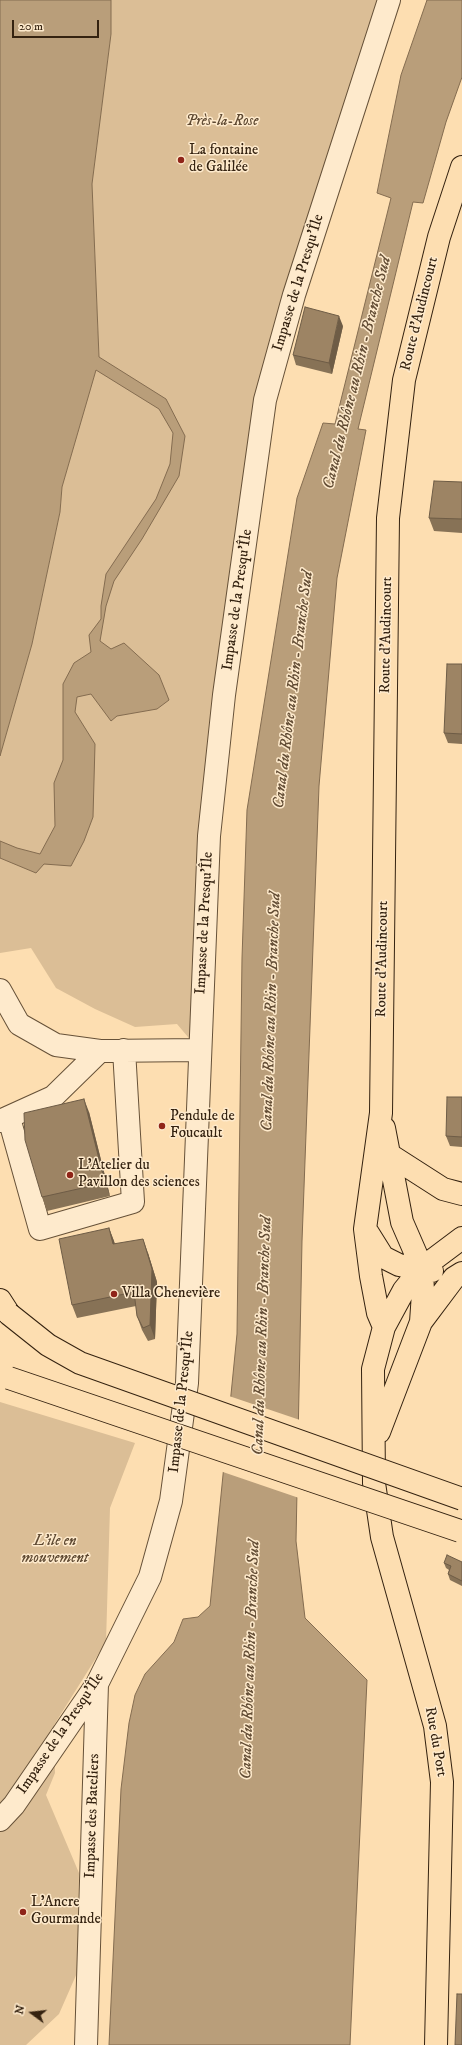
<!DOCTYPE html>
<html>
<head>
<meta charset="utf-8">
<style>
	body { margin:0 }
	#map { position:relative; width:462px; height:2045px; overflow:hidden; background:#fddeb1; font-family:"IM FELL DW Pica",serif }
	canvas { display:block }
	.north { position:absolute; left:12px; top:1993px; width:40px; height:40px; -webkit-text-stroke:3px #feeacc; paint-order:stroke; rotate:285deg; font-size:11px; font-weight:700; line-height:16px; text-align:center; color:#342210 }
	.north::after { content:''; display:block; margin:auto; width:14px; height:18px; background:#342210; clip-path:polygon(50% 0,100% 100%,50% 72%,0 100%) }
	.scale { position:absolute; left:12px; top:20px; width:87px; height:18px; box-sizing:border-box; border:2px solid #342210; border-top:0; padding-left:5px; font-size:12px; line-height:14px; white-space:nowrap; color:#342210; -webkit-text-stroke:3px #feeacc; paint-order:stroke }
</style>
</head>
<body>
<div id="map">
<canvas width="462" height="2045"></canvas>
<div class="north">N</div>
<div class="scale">20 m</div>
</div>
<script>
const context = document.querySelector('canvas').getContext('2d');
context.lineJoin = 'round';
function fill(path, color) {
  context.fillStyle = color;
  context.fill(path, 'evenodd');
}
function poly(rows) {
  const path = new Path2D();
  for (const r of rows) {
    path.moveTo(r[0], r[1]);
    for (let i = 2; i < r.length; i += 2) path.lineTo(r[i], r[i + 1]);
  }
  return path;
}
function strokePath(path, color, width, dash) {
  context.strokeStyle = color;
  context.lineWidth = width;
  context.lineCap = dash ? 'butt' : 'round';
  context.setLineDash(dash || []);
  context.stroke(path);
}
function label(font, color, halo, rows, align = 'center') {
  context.font = font + ' "IM FELL DW Pica",serif';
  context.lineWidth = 3;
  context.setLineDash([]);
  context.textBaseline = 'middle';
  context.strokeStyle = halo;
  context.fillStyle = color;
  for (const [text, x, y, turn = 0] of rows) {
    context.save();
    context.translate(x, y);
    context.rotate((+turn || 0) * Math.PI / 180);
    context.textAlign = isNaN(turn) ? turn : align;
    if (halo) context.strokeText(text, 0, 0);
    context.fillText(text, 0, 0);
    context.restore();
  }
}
fill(poly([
	[111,0,389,0,294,295,224,695,199,1050,177,1024,135,1027,95,1009,56,988,31,948,0,953,0,756,32,644,60,512,62,487,99,357,92,184,111,34],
	[0,1402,135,1443,110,1508,106,1642,54,1725,55,1773,46,1795,79,1873,77,1973,59,2014,26,2045,0,2045]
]), '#dbbe96');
const water = poly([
	[0,0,111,0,111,34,92,184,99,357,166,399,185,436,179,476,142,539,114,581,106,606,100,641,111,649,124,643,159,675,169,700,157,709,117,716,111,721,91,694,77,697,75,712,95,744,93,817,84,841,71,866,44,864,36,873,0,858,0,841,17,848,40,854,55,826,54,783,63,760,63,684,74,663,91,652,89,635,101,619,101,606,106,574,156,499,170,464,173,433,159,409,96,370,62,487,60,512,32,644,0,756,0,0],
	[427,0,462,0,462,77,446,122,423,203,413,202,358,429,366,430,337,578,319,786,302,1241,296,1541,305,1618,367,1680,350,2045,109,2045,121,1789,129,1723,135,1695,145,1674,174,1642,183,1619,198,1617,210,1606,237,1334,242,958,247,810,297,498,323,423,335,424,391,198,377,193,401,75,427,0]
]);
fill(water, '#b99e7a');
strokePath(water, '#846c50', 1);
fill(poly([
	[229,1396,300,1420,299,1498,220,1471]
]), '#fddeb1');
const minor = poly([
	[0,990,19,1024,56,1045,100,1051,199,1050],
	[9,1118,40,1229,133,1202,124,1050],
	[0,1121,53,1097,100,1051],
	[0,1820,14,1805,97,1684,150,1577,171,1501,187,1383,209,836,224,695,265,400,294,295,389,0],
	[86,2045,97,1684]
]);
const major = poly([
	[384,1128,402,1222,422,1268,423,1293,421,1322],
	[390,1155,443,1189,462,1194],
	[368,1233,383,1257,399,1265,432,1271],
	[0,1300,9,1314],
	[384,1327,378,1313,371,1276,365,1229,381,1113,388,518,404,380,439,237,462,167],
	[379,1432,421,1322,454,1278,462,1273],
	[436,2045,442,1782,435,1726,382,1537,374,1483,373,1369,384,1327,404,1290,422,1268,462,1238]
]);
strokePath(minor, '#665138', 24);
strokePath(major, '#342210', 24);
strokePath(minor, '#feeacc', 22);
strokePath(major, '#fddeb1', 22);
const majorBridge = poly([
	[9,1314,48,1345,80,1363,462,1499],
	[9,1378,460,1531]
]);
strokePath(majorBridge, '#342210', 24, []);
strokePath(majorBridge, '#fddeb1', 22);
fill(poly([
	[343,326,332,374,296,365,293,355],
	[462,482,462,533,434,531,429,518],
	[462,664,462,744,448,743,444,733],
	[462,1097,462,1147,450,1146,446,1136],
	[89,1112,110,1196,47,1211,42,1197],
	[109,1228,115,1244,148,1253,157,1282,155,1339,148,1341,142,1330,137,1316,136,1306,77,1318,72,1305],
	[462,1562,462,1586,450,1580,448,1574,449,1570,446,1568,444,1563]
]), '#877256');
fill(poly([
	[339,316,343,326,332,374,329,363],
	[84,1099,89,1112,110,1196,105,1183],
	[109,1228,114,1241,118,1258,113,1244],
	[143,1239,148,1253,157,1282,155,1339,150,1325]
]), '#6e5c46');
const building = poly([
	[305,307,339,316,329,363,293,355,305,307],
	[434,481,462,482,462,519,429,518,434,481],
	[447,664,462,664,462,734,444,733,447,664],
	[447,1097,462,1097,462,1137,446,1136,447,1097],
	[84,1099,105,1183,42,1197,25,1140,24,1113,84,1099],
	[109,1228,113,1244,143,1239,152,1269,150,1325,143,1328,137,1316,134,1292,72,1305,59,1239,109,1228],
	[447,1555,462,1562,462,1581,448,1574,451,1566,444,1563,447,1555],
	[457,1994,462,1994,462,2045,455,2045,457,1994]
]);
fill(building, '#9d8464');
strokePath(building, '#6e5c46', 1);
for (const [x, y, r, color] of [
	[181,160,4,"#8f2418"],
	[162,1126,4,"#8f2418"],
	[70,1175,4,"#8f2418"],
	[114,1294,4,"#8f2418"],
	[23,1912,4,"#8f2418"]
]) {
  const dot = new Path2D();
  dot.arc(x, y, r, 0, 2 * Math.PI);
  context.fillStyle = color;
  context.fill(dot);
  strokePath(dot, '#feeacc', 1.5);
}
label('italic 15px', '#5e4932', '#feeacc', [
	["Près-la-Rose",222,122],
	["L'ile en",55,1542],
	["mouvement",55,1559]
]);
label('15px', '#342210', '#feeacc', [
	["La fontaine",189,151],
	["de Galilée",189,168],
	["Pendule de",170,1117],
	["Foucault",170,1134],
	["L'Atelier du",78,1166],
	["Pavillon des sciences",78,1183],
	["Villa Chenevière",122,1294],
	["L'Ancre",31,1903],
	["Gourmande",31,1920]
], 'left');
label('15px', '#342210', '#feeacc', [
	["Impasse de la Presqu'Île",299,283,-73],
	["Route d'Audincourt",420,314,-76],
	["Impasse de la Presqu'Île",238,600,-82],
	["Route d'Audincourt",387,635,-89],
	["Impasse de la Presqu'Île",205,923,-87],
	["Route d'Audincourt",383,959,-89],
	["Impasse de la Presqu'Île",182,1402,-84],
	["Impasse de la Presqu'Île",61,1734,-56],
	["Rue du Port",435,1742,80],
	["Impasse des Bateliers",93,1816,-88]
]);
label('italic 16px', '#634d35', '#feeacc', [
	["Canal du Rhône au Rhin - Branche Sud",358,373,-76],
	["Canal du Rhône au Rhin - Branche Sud",294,690,-83],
	["Canal du Rhône au Rhin - Branche Sud",272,1012,-88],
	["Canal du Rhône au Rhin - Branche Sud",263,1336,-88],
	["Canal du Rhône au Rhin - Branche Sud",251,1660,-88]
]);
</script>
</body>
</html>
